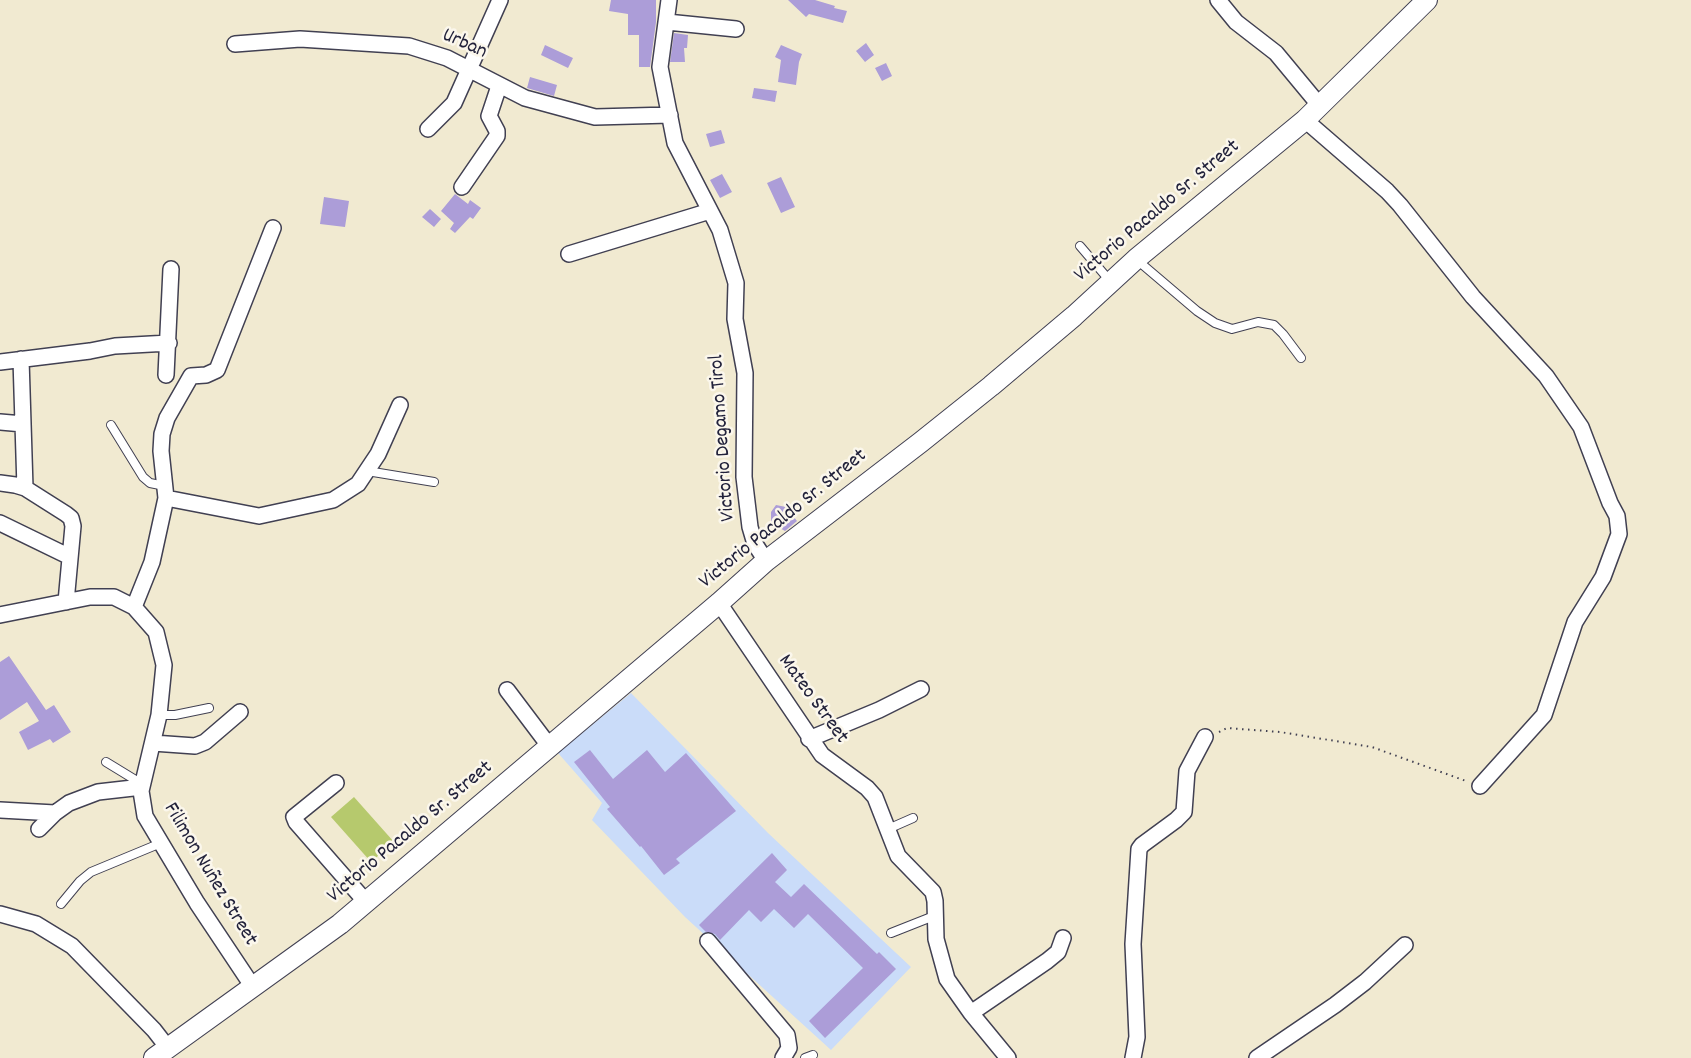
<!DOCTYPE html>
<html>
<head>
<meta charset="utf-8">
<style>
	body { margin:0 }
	canvas { display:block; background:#f1ead1 }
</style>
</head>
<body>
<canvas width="1691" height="1058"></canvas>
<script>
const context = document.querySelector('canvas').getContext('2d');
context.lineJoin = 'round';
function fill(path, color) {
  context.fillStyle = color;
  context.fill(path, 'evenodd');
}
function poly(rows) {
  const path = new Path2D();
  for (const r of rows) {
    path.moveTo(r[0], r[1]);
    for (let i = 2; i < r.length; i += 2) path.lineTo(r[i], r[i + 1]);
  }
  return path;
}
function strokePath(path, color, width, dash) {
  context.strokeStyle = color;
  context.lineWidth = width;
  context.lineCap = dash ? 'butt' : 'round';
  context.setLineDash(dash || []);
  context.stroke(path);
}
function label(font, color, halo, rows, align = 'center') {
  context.font = font + ' Dekko,sans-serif';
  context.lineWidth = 5;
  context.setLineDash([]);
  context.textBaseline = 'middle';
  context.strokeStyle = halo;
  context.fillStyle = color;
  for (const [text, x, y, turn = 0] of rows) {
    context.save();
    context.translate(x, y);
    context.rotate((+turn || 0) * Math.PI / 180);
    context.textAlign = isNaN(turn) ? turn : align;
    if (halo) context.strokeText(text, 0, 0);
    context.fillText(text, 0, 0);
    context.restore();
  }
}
fill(poly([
	[631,693,768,833,911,967,831,1050,685,917,592,820,602,803,558,753]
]), '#cadcf9');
fill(poly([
	[354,797,394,842,371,862,331,817]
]), '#b6c96d');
fill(poly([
	[611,0,656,0,656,22,650,67,639,67,639,35,628,35,628,14,609,11],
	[788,0,815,0,835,6,834,8,847,11,843,23,809,14,806,17],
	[674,33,688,35,687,48,684,48,685,62,670,62],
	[866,43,874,55,865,62,856,51],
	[545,45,573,58,568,68,541,55],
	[781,45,802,54,799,62,796,85,778,82,781,60,775,57],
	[886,63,892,76,882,81,875,68],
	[530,77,557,85,554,96,527,88],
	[754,88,777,91,775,102,752,98],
	[721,130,725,143,710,147,706,134],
	[722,174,732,192,720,198,710,180],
	[781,177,795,207,781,213,767,183],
	[455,194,468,204,470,200,481,208,473,219,470,217,455,233,450,229,454,223,441,211],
	[324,197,349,201,345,227,320,224],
	[430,209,441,219,434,227,422,217],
	[776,505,786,507,797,521,785,531,771,523,771,512],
	[9,656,46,710,54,705,71,732,53,743,50,739,28,750,19,732,39,721,27,702,0,720,0,662],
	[590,750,613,779,647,750,665,772,686,753,736,811,676,859,680,863,664,875,641,846,640,847,607,809,610,807,574,762],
	[772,853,787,870,775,882,791,897,804,884,877,954,879,952,896,969,825,1038,809,1021,863,968,808,914,794,928,774,909,761,922,749,910,720,940,715,934,706,932,699,925]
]), '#ac9dd8');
const service = poly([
	[1080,246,1110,281],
	[1137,260,1197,311,1215,323,1232,329,1258,322,1274,325,1283,334,1301,358],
	[111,425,143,477,150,483,165,486],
	[367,471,434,482],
	[159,715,175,715,209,708],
	[106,762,142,784],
	[888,829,913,818],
	[61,904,80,881,91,872,161,843],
	[891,933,934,916],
	[805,1058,813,1055]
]);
const minor = poly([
	[669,0,660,67,675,143,720,230,736,283,735,319,745,373,744,477,750,527,755,544,766,561],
	[1218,0,1236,22,1276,53,1320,106],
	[667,22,736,29],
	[235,44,300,39,409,46,447,58,525,98,595,117,670,115],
	[1305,120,1387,191,1400,205,1473,297,1546,376,1581,427,1610,503,1617,516,1619,534,1603,577,1575,622,1544,715,1480,786],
	[428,129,454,103,500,0],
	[462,187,497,136,497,131,489,116,499,86],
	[569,254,710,211],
	[21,359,25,488],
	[0,362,90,351,115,346,169,343],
	[166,375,171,269],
	[0,422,23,424],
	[0,483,15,485,25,488,66,514,71,518,73,526,66,602],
	[166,498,259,516,333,500,358,484,378,454,400,405],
	[0,523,70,557],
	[719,603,822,755,867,788,875,797,898,856,933,892,935,901,936,939,947,979,971,1013,1008,1058],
	[134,607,152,562,166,498,161,451,162,434,167,418,191,376,206,375,217,370,273,228],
	[0,615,90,597,114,597,134,607,156,632,164,665,159,715,141,791,145,816,197,903,253,987],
	[507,690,550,747],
	[809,739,879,710,921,689],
	[153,743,195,746,205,742,240,712],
	[336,783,294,817,296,822,366,902],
	[0,810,55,813],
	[39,829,55,813,69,803,98,792,142,787],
	[0,914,36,924,72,946,154,1030,168,1048],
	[708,941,787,1035,789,1048,783,1058],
	[971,1013,1047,961,1058,952,1063,938],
	[1133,1058,1137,1037,1133,944,1139,849,1142,845,1176,820,1184,812,1187,771,1205,737],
	[1257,1058,1335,1005,1365,982,1405,945]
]);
const tertiary = poly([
	[154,1058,340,924,719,603,766,561,921,442,991,386,1074,316,1136,259,1305,120,1427,0]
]);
strokePath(service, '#414052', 10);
strokePath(minor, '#414052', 18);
strokePath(tertiary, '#414052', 22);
strokePath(poly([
	[1219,732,1227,728,1280,732,1372,747,1466,781]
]), '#414052', 2, [1.5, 4.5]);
strokePath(service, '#fff', 8);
strokePath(minor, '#fff', 15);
strokePath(tertiary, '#fff', 20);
label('21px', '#22223b', '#fbf7ec', [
	["Urban",464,45,24],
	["Victorio Pacaldo Sr. Street",1158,212,-40],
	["Victorio Degamo Tirol",724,438,-94],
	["Victorio Pacaldo Sr. Street",784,520,-39],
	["Mateo Street",812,700,54],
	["Victorio Pacaldo Sr. Street",411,833,-40],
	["Filimon Nuñez Street",209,875,59]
]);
</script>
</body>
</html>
